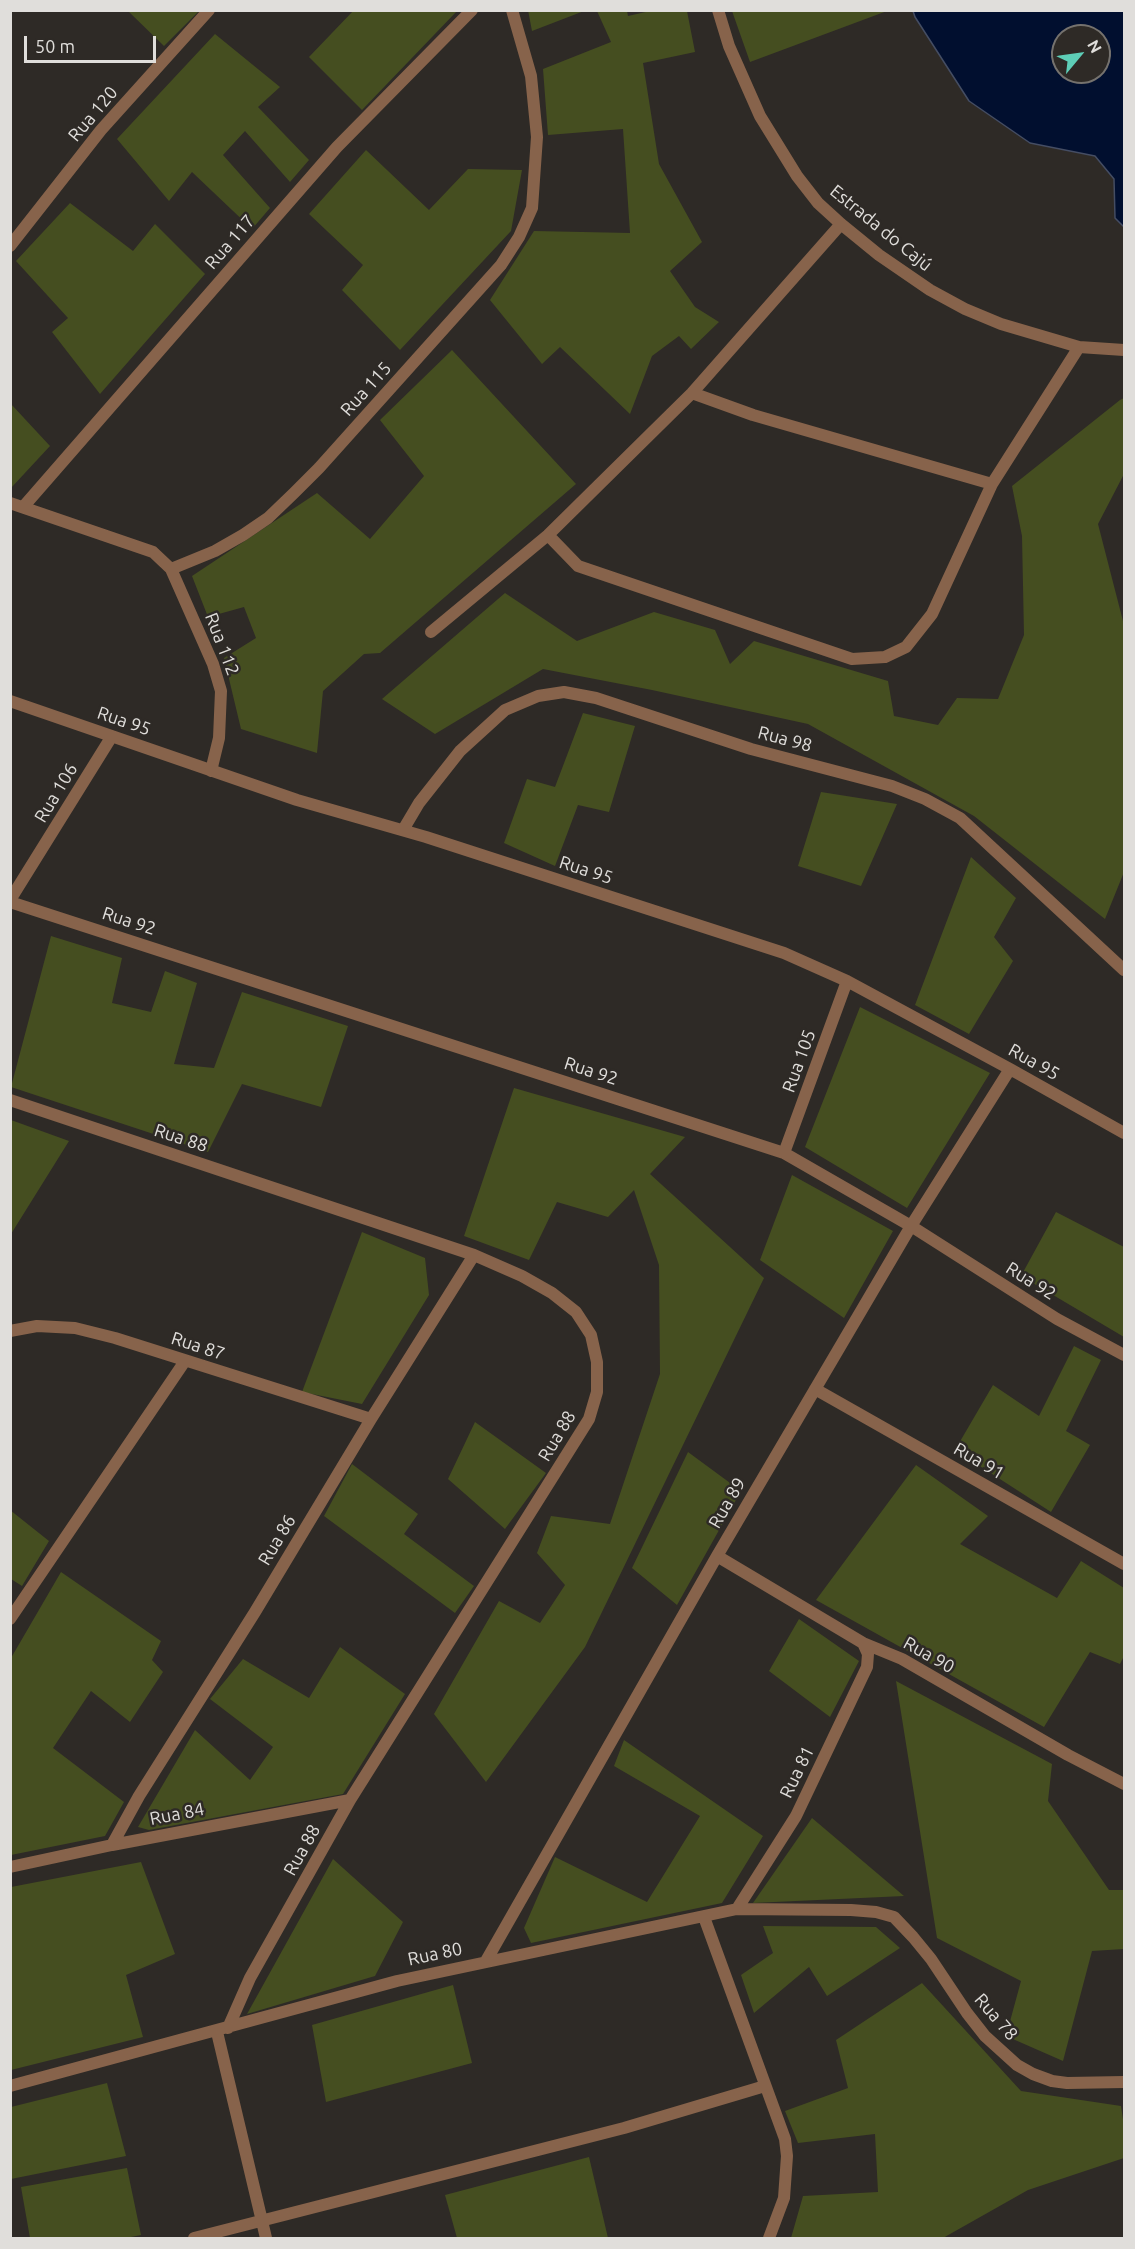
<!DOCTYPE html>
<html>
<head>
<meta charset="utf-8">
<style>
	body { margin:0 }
	#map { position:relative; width:1135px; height:2249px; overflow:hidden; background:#2e2a26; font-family:Ubuntu,sans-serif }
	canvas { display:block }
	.frame { position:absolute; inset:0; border:12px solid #e0dedb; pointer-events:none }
	.north { position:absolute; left:1051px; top:24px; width:60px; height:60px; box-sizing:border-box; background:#2e2a26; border:2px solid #75726e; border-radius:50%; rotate:61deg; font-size:16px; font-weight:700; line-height:24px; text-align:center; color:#e0dedb }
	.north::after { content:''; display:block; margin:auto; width:21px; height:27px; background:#5eceb7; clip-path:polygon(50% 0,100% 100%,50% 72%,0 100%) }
	.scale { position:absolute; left:24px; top:36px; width:132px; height:27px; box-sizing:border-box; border:3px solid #e0dedb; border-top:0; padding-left:8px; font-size:18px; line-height:21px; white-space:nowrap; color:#e0dedb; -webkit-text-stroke:4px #2e2a26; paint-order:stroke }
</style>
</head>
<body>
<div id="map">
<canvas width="1135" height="2249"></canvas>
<div class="frame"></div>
<div class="north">N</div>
<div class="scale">50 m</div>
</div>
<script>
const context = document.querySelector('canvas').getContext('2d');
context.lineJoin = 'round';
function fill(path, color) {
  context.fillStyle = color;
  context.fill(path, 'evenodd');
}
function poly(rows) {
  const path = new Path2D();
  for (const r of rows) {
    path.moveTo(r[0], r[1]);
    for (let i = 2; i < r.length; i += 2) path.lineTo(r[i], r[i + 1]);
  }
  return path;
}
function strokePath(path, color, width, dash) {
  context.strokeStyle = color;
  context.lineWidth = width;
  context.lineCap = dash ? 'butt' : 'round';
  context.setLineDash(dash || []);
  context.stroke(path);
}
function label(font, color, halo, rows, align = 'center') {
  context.font = font + ' Ubuntu,sans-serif';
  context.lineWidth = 5;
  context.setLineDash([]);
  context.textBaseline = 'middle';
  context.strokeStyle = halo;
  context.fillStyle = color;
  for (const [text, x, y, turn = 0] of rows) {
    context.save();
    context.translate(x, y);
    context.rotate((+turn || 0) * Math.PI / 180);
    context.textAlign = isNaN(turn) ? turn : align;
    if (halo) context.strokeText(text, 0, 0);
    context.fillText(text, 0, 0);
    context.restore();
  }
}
fill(poly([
	[354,10,457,10,457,11,362,110,309,57],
	[528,10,584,10,584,11,532,31],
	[128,11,199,11,164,46],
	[597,11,627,11,628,16,650,11,687,11,695,52,643,63,659,164,702,242,670,271,695,307,719,322,691,349,679,336,652,356,630,414,560,347,542,364,490,300,534,231,630,233,623,129,548,135,543,69,611,42],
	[887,11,750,62,732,11,887,10],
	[215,34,280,87,258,107,309,160,290,182,245,131,223,155,270,208,252,229,192,172,169,201,117,139],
	[366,150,429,210,468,169,522,170,511,231,400,350,342,290,363,265,309,214],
	[70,203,133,251,155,224,205,274,100,394,52,332,68,318,16,261],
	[452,350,576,484,380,653,364,654,323,691,317,753,241,729,224,658,256,638,244,607,208,617,192,576,317,493,370,539,424,476,380,420],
	[1124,398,1124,474,1098,524,1124,625,1124,872,1105,919,974,816,808,724,652,690,543,669,435,734,382,699,505,593,577,641,654,612,715,630,730,664,754,641,888,681,894,716,938,725,957,698,998,699,1024,635,1022,536,1012,486,1120,400],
	[11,404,50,446,11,488,10,488],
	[583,713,635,726,609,812,578,805,555,866,504,843,527,779,555,787],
	[821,792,897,804,861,886,798,866],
	[971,857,1016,898,994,937,1013,961,969,1034,915,1005],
	[51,936,122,958,112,1003,151,1012,165,971,197,983,174,1064,214,1068,242,992,348,1026,321,1107,242,1084,208,1152,11,1087],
	[860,1007,990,1073,907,1208,805,1147],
	[514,1088,685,1137,650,1174,764,1278,585,1647,486,1782,434,1714,499,1601,540,1623,565,1585,537,1553,551,1516,610,1524,660,1374,659,1265,634,1190,608,1217,557,1202,529,1260,464,1236],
	[11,1120,69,1141,11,1234,10,1120],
	[792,1175,893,1231,844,1318,760,1260],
	[1056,1212,1124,1247,1124,1337,1021,1276],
	[362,1232,425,1258,429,1295,362,1404,302,1392],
	[1074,1346,1101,1360,1066,1431,1090,1445,1051,1512,955,1450,993,1385,1039,1416],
	[475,1422,546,1473,505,1529,448,1479],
	[688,1452,741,1491,677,1605,632,1568],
	[352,1464,418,1514,404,1534,474,1586,455,1613,324,1516],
	[916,1465,988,1516,960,1544,1057,1598,1081,1561,1124,1588,1124,1656,1120,1664,1090,1652,1044,1727,816,1600],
	[10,1510,49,1541,22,1586,11,1579],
	[61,1572,161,1641,152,1660,163,1672,130,1722,91,1691,53,1748,124,1802,105,1836,11,1855,11,1658],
	[799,1619,859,1661,830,1717,769,1671],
	[340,1647,405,1694,343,1794,149,1830,138,1827,195,1730,250,1780,273,1747,210,1699,243,1659,309,1698],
	[896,1681,1052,1764,1048,1801,1109,1890,1124,1890,1124,1949,1092,1951,1063,2061,1006,2036,1021,1981,937,1938],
	[624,1740,763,1836,722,1903,531,1943,524,1928,555,1857,647,1902,700,1816,614,1766],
	[812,1818,904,1896,753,1903],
	[333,1859,403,1922,375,1976,247,2014],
	[141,1862,175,1954,126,1975,143,2037,11,2070,11,1887],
	[763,1926,876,1927,900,1948,827,1996,809,1967,754,2013,741,1975,773,1953],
	[922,1983,1021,2091,1121,2106,1124,2126,1124,2158,1028,2190,943,2238,791,2238,803,2196,878,2192,875,2134,798,2143,785,2111,848,2088,836,2040],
	[453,1985,472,2063,326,2102,312,2025],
	[107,2083,126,2156,11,2179,11,2107],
	[589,2157,608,2238,457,2238,445,2195],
	[127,2168,141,2235,126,2238,30,2238,21,2187]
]), '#454e20');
const water = poly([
	[913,11,1124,11,1124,227,1115,218,1114,179,1095,156,1030,143,969,101,915,17,913,11],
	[1063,36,1099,36,1099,72,1063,72,1063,36]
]);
fill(water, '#010f2f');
strokePath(water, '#444d63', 1.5);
strokePath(poly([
	[718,10,729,46,760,116,797,176,818,203,841,224,879,255,930,290,965,309,1001,324,1079,347,1124,350],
	[10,246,101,130,209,10],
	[692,393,753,415,992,484],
	[10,503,153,552,171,569,213,664,221,691,219,738,211,771],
	[24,506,337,147,472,10],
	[548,535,578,566,852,659,885,657,906,647,932,614,992,484,1079,347],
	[171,569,215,551,243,535,268,518,294,493,319,468,501,265,519,237,532,208,537,137,531,76,512,10],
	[431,632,548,535,692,393,841,224],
	[10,701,297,800,426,837,784,953,847,981,1010,1069,1124,1133],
	[403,830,419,803,460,751,505,710,538,696,564,692,596,698,751,749,892,786,925,799,960,818,1124,970],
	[10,900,112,736],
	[10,902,784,1153,911,1226,1057,1319,1124,1355],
	[10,1100,474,1255,522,1276,552,1293,576,1312,591,1335,597,1362,597,1392,589,1419,350,1800,250,1978,228,2028],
	[784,1153,847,981],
	[10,1331,37,1326,75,1328,115,1338,371,1419],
	[815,1389,1124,1564],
	[717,1556,863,1643,902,1659,1068,1755,1124,1784],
	[10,1619,185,1361],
	[112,1845,139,1796,255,1612,371,1419,474,1255],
	[10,1867,112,1845,350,1800],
	[737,1909,796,1816,867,1667,868,1654,863,1643],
	[704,1917,785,2139,787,2156,784,2198,769,2238],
	[486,1961,717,1556,911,1226,1010,1069],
	[217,2032,266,2238],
	[10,2086,397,1981,737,1909,851,1910,876,1912,894,1917,913,1937,931,1959,967,2013,985,2036,1017,2065,1033,2074,1052,2081,1067,2083,1124,2082],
	[194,2238,624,2128,765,2086]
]), '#87634b', 12);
label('18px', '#e0dedb', '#2e2a26', [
	["Rua 120",93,114,-50],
	["Estrada do Cajú",881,228,39],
	["Rua 117",230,242,-49],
	["Rua 115",366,389,-48],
	["Rua 112",222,644,69],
	["Rua 95",124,721,19],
	["Rua 98",785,739,15],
	["Rua 106",56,793,-59],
	["Rua 95",586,870,18],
	["Rua 92",129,921,18],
	["Rua 105",799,1061,-70],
	["Rua 95",1034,1062,29],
	["Rua 92",591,1071,18],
	["Rua 88",181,1138,18],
	["Rua 92",1031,1281,32],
	["Rua 87",198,1346,18],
	["Rua 88",557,1436,-59],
	["Rua 91",979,1461,30],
	["Rua 89",727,1503,-60],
	["Rua 86",277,1540,-59],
	["Rua 90",929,1655,29],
	["Rua 81",797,1772,-64],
	["Rua 84",177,1814,-11],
	["Rua 88",302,1850,-61],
	["Rua 80",435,1954,-12],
	["Rua 78",996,2017,49]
]);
</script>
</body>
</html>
